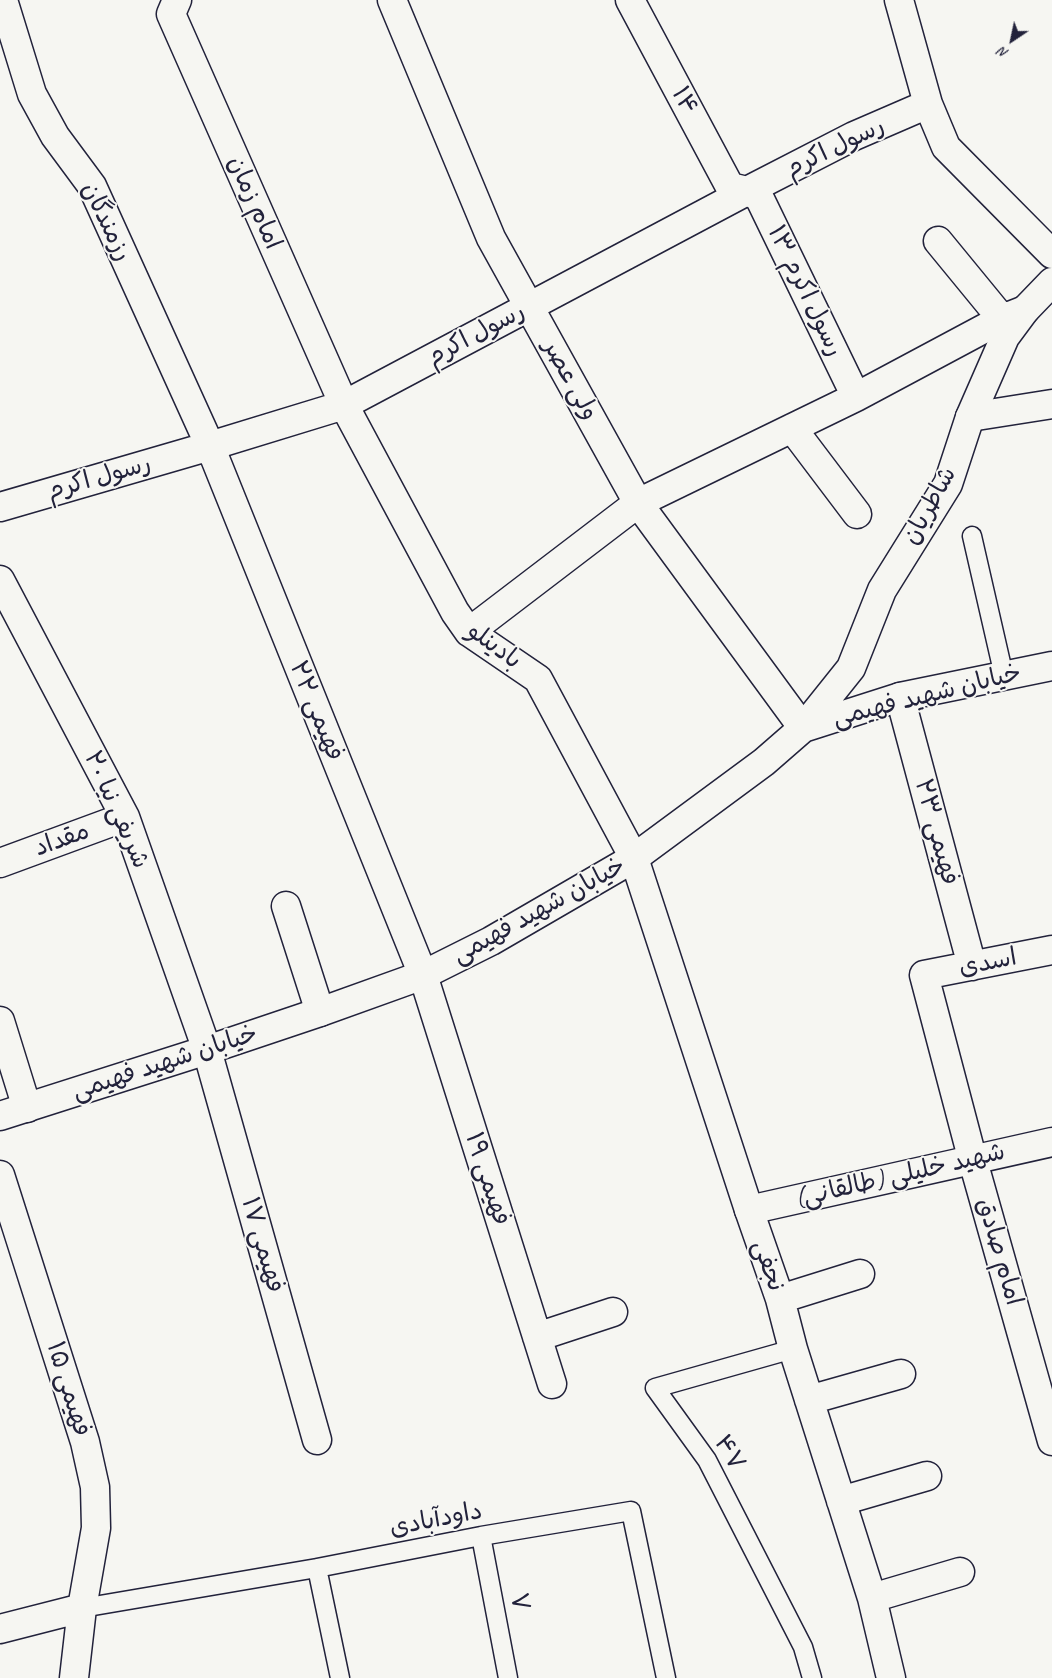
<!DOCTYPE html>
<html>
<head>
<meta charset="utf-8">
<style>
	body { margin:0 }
	#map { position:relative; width:1052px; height:1678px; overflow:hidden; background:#f6f6f2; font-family:Caveat,sans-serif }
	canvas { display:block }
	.north { position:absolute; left:987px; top:15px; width:50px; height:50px; -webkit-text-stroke:4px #f6f6f2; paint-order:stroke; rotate:214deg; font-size:14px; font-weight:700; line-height:20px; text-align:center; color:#22223b }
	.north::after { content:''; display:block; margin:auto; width:18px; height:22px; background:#22223b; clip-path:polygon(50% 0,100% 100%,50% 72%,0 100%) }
</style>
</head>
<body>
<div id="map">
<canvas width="1052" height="1678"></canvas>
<div class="north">N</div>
</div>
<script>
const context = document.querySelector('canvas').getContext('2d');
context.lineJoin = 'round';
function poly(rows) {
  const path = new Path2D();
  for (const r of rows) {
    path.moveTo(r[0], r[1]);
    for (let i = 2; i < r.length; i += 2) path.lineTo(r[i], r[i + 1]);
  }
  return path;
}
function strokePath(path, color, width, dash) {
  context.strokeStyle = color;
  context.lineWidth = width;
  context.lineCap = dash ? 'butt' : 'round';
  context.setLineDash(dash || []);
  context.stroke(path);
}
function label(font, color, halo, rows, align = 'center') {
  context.font = font + ' Caveat,"Playpen Sans Arabic",sans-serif';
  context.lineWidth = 4;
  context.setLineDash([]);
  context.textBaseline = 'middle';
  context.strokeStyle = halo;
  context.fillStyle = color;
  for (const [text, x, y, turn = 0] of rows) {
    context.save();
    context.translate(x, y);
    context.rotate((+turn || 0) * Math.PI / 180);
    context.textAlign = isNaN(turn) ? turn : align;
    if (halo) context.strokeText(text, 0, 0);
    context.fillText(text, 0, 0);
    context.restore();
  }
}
const service = poly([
	[972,536,1004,676],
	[793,1349,655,1388,707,1460,803,1647,812,1678],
	[481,1536,508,1678],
	[317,1568,340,1678],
	[82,1608,317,1568,481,1536,631,1511,666,1678]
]);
const minor = poly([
	[3,0,32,94,55,136,92,186,210,446,423,975,552,1384],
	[177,0,171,14,344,405,455,612,469,632,538,679,634,858,749,1210,780,1299,793,1349,872,1598,891,1678],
	[392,0,491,238,638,503,803,728],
	[630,0,730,187,747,191,759,197,856,397],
	[899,0,928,104,946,147,1052,254],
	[938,241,1002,319],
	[970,417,1052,404],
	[792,428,857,514],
	[0,507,210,446,344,405,747,191,854,136,928,104],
	[0,580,125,817,207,1050,317,1440],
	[469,632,638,503,856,397,1002,319,1025,310],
	[900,697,972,966],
	[0,863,125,817],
	[286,906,320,1012],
	[1052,950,924,975,973,1161,1052,1441],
	[0,1021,27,1108],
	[0,1175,85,1442,95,1487,96,1528,82,1608,74,1678],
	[780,1299,860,1274],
	[537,1337,613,1312],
	[809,1400,901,1374],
	[841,1501,927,1476],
	[872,1598,960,1572],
	[0,1629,82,1608]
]);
const tertiary = poly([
	[803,728,851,668,882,590,948,484,970,417,1005,337,1025,310,1052,282],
	[0,1116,207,1050,320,1012,423,975,491,941,634,858,764,762,803,728,900,697,1052,666],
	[749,1210,1052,1142]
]);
strokePath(service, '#22223b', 21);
strokePath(minor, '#22223b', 31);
strokePath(tertiary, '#22223b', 31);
strokePath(service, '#f6f6f2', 18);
strokePath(minor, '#f6f6f2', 28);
strokePath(tertiary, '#f6f6f2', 28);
label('25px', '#22223b', '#f6f6f2', [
	["۱۴",684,101,62],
	["رسول اکرم",835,148,-26],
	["امام زمان",254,203,66],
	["رزمندگان",106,222,64],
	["رسول اکرم ۱۳",805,291,64],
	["رسول اکرم",476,335,-28],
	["ولی عصر",570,380,61],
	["رسول اکرم",99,478,-16],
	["شاطریان",930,506,-61],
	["بادینلو",494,646,37],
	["خیابان شهید فهیمی",927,696,-14],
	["فهیمی ۲۲",316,711,68],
	["۲۰ شریفی نیا",116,810,66],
	["فهیمی ۲۳",936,832,75],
	["مقداد",62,840,-20],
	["خیابان شهید فهیمی",539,911,-29],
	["اسدی",988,963,-11],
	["خیابان شهید فهیمی",165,1063,-18],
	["شهید خلیلی (طالقانی)",900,1176,-13],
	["فهیمی ۱۹",487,1179,72],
	["فهیمی ۱۷",262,1245,74],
	["امام صادق",999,1252,74],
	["نجفی",768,1266,71],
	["فهیمی ۱۵",68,1389,73],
	["۴۷",729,1453,59],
	["داودآبادی",436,1520,-11],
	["۷",519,1602,79]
]);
</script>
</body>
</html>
